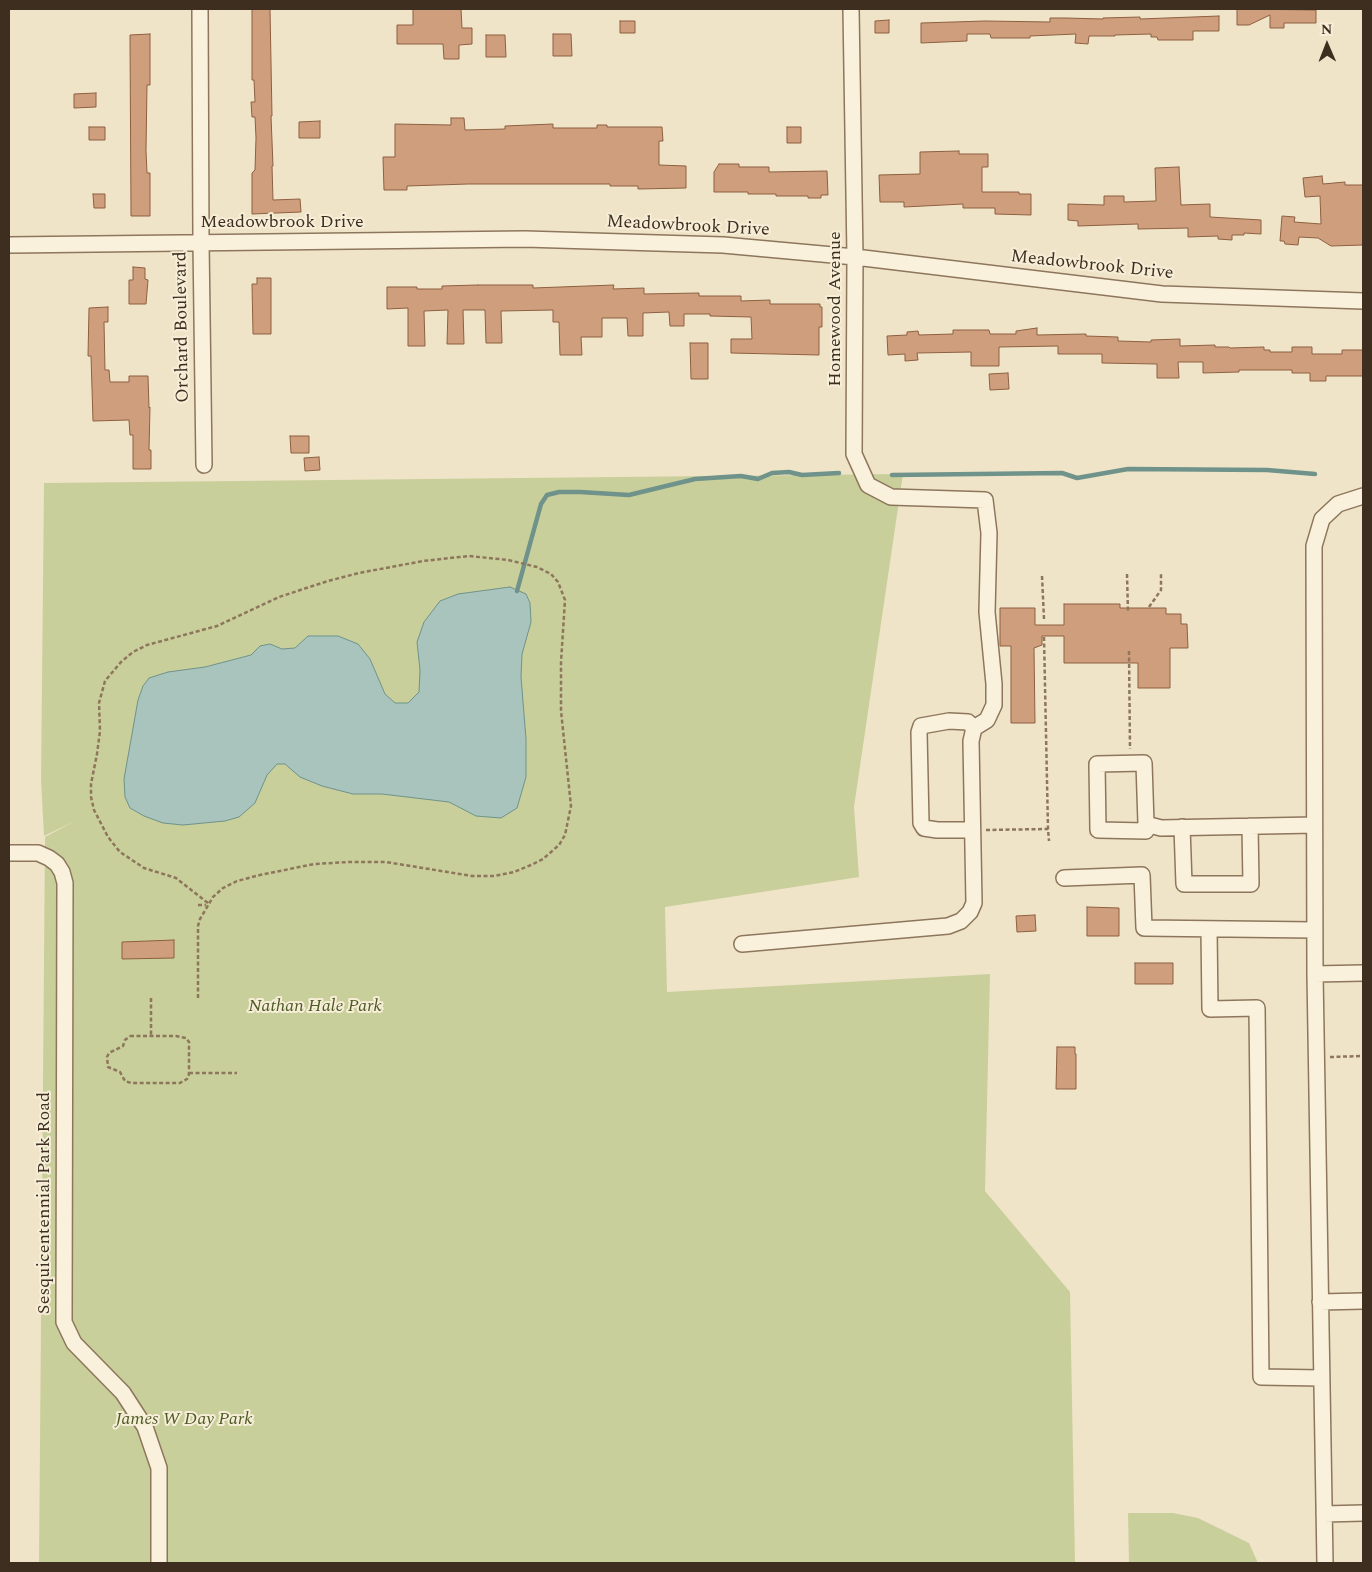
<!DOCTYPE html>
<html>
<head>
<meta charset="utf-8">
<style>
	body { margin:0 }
	#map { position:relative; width:1372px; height:1572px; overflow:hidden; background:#f0e4c8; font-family:Spectral,serif }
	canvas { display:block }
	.frame { position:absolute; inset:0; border:10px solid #3d2e20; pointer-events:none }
	.north { position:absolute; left:1302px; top:20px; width:50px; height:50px; -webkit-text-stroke:4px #f7eed8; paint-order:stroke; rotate:359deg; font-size:14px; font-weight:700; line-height:20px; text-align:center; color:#3d2e20 }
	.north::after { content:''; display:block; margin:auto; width:18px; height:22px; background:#3d2e20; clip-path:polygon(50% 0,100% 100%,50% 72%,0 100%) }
</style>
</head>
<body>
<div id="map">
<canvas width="1372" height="1572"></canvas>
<div class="frame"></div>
<div class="north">N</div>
</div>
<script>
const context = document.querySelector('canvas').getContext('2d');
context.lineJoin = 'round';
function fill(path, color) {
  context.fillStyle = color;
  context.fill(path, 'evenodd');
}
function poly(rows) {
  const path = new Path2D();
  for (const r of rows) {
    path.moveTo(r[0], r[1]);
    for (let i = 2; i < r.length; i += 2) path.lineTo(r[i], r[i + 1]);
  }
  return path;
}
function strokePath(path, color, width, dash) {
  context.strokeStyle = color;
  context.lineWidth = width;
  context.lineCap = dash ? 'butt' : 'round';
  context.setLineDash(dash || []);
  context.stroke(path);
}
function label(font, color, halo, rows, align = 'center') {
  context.font = font + ' Spectral,serif';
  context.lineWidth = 4;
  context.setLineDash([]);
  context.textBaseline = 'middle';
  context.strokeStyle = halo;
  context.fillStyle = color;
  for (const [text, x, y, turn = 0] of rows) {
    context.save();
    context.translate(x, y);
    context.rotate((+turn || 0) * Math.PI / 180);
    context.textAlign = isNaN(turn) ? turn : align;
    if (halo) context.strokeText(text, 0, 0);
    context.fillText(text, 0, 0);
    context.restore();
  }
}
fill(poly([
	[903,474,854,807,859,877,665,907,667,992,990,974,985,1191,1070,1292,1075,1563,39,1563,45,837,75,821,44,836,41,780,44,483],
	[1128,1513,1173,1513,1198,1518,1249,1543,1258,1563,1129,1563]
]), '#c9cf9b');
const water = poly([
	[510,587,526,594,530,603,531,622,522,654,521,677,526,739,526,777,517,808,501,818,476,816,449,802,382,794,353,794,322,786,300,777,285,764,277,764,267,775,255,803,239,817,225,821,183,825,163,823,144,816,130,808,125,797,124,779,138,700,143,686,149,678,168,672,205,667,251,655,260,646,270,644,282,649,295,648,308,636,338,636,358,644,370,659,385,694,395,703,408,703,419,692,420,670,417,642,424,622,440,601,458,594,510,587]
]);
fill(water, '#a9c4bc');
strokePath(water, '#6f938a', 1);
strokePath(poly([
	[892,475,1062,473,1077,478,1128,469,1267,470,1315,474],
	[517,591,541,504,547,495,559,492,580,492,629,495,695,479,741,476,758,479,772,473,789,472,802,475,839,473]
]), '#6f938a', 4.5);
const building = poly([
	[252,9,270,9,272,116,271,116,273,166,272,166,273,200,300,199,301,212,252,214,252,173,255,170,256,138,255,117,252,117,251,102,255,102,254,80,252,80,252,9],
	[413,9,461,9,462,28,472,28,472,44,459,45,459,59,444,59,443,44,397,44,397,25,413,25,413,9],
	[1237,9,1316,10,1316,23,1284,23,1284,28,1270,28,1270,15,1249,25,1237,25,1237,9],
	[1219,16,1219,31,1193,31,1193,40,1158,40,1157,37,1151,37,1151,34,1115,35,1115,36,1089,36,1088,44,1075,43,1076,34,1030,36,1030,38,991,38,990,34,967,34,967,41,921,43,921,23,985,21,1050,22,1050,18,1066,18,1103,19,1103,18,1140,17,1140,19,1219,16],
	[889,20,889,33,875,33,875,21,889,20],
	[620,21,635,21,635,33,620,33,620,21],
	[150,34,150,85,147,85,146,151,147,173,150,173,150,216,131,216,130,35,150,34],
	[553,34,571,34,572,56,553,56,553,34],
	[486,35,505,35,506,57,486,57,486,35],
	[96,93,96,107,74,108,74,94,96,93],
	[451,118,464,118,465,130,505,129,505,126,553,124,553,128,597,128,597,125,607,125,607,127,662,127,663,141,659,141,659,165,686,166,686,188,638,189,638,186,610,186,610,184,468,184,407,186,407,190,384,190,383,157,395,157,395,124,451,125,451,118],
	[320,121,320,138,299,138,299,122,320,121],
	[89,127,105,127,105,140,89,140,89,127],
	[787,127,801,127,801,143,787,143,787,127],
	[959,151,959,154,988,154,988,167,982,167,982,192,1019,192,1019,194,1031,194,1031,215,995,214,995,208,963,208,963,204,904,207,904,202,880,202,879,175,920,174,920,152,959,151],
	[719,164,739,164,739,167,769,167,769,172,827,171,828,195,821,195,821,198,808,198,808,196,776,196,776,194,748,194,748,192,714,192,714,172,719,164],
	[1179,167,1181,205,1210,204,1210,217,1261,220,1261,234,1244,233,1244,235,1232,235,1232,240,1218,239,1218,236,1188,237,1188,228,1138,229,1138,224,1078,226,1078,221,1068,220,1068,204,1104,205,1104,196,1124,196,1124,202,1156,201,1155,168,1179,167],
	[1322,176,1323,184,1345,182,1345,185,1363,185,1363,245,1331,246,1318,238,1299,237,1298,245,1285,244,1284,241,1280,241,1282,216,1295,217,1294,222,1321,224,1320,196,1305,197,1303,178,1322,176],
	[93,194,105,194,105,208,94,208,93,194],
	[133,267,145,268,145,279,148,280,146,304,129,304,129,280,133,280,133,267],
	[257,278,271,278,271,334,253,334,252,284,257,284,257,278],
	[478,285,533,285,533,288,614,285,613,289,644,288,644,294,699,293,699,296,741,296,741,301,770,300,770,304,820,304,820,307,822,307,822,327,819,327,819,355,731,353,731,339,752,339,751,317,710,316,710,314,684,314,684,326,670,326,669,312,643,313,643,336,628,336,627,318,602,318,602,337,581,337,582,355,560,355,559,322,553,322,553,310,501,311,502,343,486,343,485,310,463,310,464,344,447,344,448,310,424,311,425,346,408,346,408,308,387,309,387,287,417,287,417,289,442,289,442,286,478,285],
	[108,307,108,322,104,322,105,370,109,370,110,382,129,382,129,376,148,376,149,408,150,407,149,450,151,450,151,469,133,469,133,435,130,435,129,420,93,421,91,356,88,356,89,308,108,307],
	[1037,328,1037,335,1086,334,1086,336,1118,337,1118,341,1151,342,1151,340,1180,339,1180,346,1215,345,1215,347,1229,347,1230,348,1264,347,1264,350,1270,350,1270,352,1292,352,1292,347,1312,347,1312,354,1342,354,1342,350,1363,350,1363,376,1326,376,1326,381,1310,381,1310,373,1292,373,1292,370,1239,370,1239,372,1203,373,1203,362,1178,362,1179,378,1157,378,1157,364,1102,363,1102,354,1058,354,1058,346,999,347,999,366,971,366,971,352,917,353,918,360,905,361,905,354,888,355,887,336,907,335,907,332,918,331,919,335,953,334,953,330,989,330,990,334,1016,334,1016,331,1037,328],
	[690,343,708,343,708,379,691,379,690,343],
	[1008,373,1009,389,990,390,989,374,1008,373],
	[290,436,309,436,309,453,291,453,290,436],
	[319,457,320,470,305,471,304,458,319,457],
	[1064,604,1120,604,1120,608,1166,608,1166,614,1181,614,1181,624,1187,624,1188,648,1170,648,1170,688,1138,688,1138,663,1064,663,1064,636,1042,636,1042,645,1034,648,1035,723,1011,723,1011,646,1000,646,1000,608,1035,608,1035,625,1064,625,1064,604],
	[1087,907,1119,908,1119,936,1087,936,1087,907],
	[1035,915,1036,931,1017,932,1016,916,1035,915],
	[174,940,174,958,122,959,122,942,174,940],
	[1135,963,1173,963,1173,984,1135,984,1135,963],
	[1057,1047,1075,1047,1075,1054,1076,1054,1076,1089,1056,1089,1057,1047]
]);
fill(building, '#cf9f7d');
strokePath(building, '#8d5f41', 1);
const minor = poly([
	[200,9,201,242,204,465],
	[9,245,525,239,723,245,855,257,1162,294,1363,301],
	[1146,824,1146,831,1098,830,1097,764,1144,763,1146,824,1161,828,1314,825],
	[1182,827,1184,884,1251,884,1250,826],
	[972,830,937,830,924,828,921,823,919,732,921,726,949,721,968,722,974,728],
	[9,853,38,853,49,858,57,864,62,872,65,883,64,1322,74,1343,123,1393,145,1427,159,1468,159,1563],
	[1064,878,1142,875,1144,928,1314,930],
	[1209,929,1210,1009,1257,1008,1261,1377,1321,1378],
	[742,944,948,926,961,921,970,912,974,903,971,741,974,728,987,720,994,705,994,684,987,612,989,533,985,500,891,497,868,485,854,454,855,257,851,9],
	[1315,974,1363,973],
	[1320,1302,1363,1301],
	[1324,1514,1363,1513],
	[1325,1563,1315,974,1314,546,1322,519,1338,504,1363,496]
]);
strokePath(minor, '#8d765c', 18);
strokePath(poly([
	[1127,574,1128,612],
	[1042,576,1044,619],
	[1149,607,1161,590,1161,574],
	[1044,637,1048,829],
	[1129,651,1130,749],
	[986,830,1048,829,1049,841],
	[198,905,206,905],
	[151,998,151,1036],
	[198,998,198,926,200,919,213,897,223,888,237,881,260,875,314,864,348,862,386,862,472,876,494,876,514,872,531,865,543,859,559,845,565,835,571,806,561,711,561,662,565,600,558,582,551,574,537,567,508,560,469,556,423,561,359,573,328,581,279,597,217,626,147,645,133,652,121,662,105,681,99,703,100,731,97,754,91,784,91,797,94,810,108,837,120,852,144,868,176,878,208,903],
	[130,1036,176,1036,186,1038,189,1042,189,1074,187,1079,180,1083,131,1083,125,1081,120,1072,108,1067,107,1057,109,1053,123,1046,125,1040,130,1036],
	[1330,1057,1363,1056],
	[189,1073,237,1073]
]), '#8d765c', 2.5, [4, 2.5]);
strokePath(minor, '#faf1dc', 15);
label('18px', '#3d2e20', '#f7eed8', [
	["Meadowbrook Drive",282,223],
	["Meadowbrook Drive",688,227,3],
	["Meadowbrook Drive",1092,266,6],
	["Homewood Avenue",836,309,-90],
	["Orchard Boulevard",183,327,-91],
	["Sesquicentennial Park Road",45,1203,-90]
]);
label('italic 18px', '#4d5a26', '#f7eed8', [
	["Nathan Hale Park",315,1007],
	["James W Day Park",184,1420]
]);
</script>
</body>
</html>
